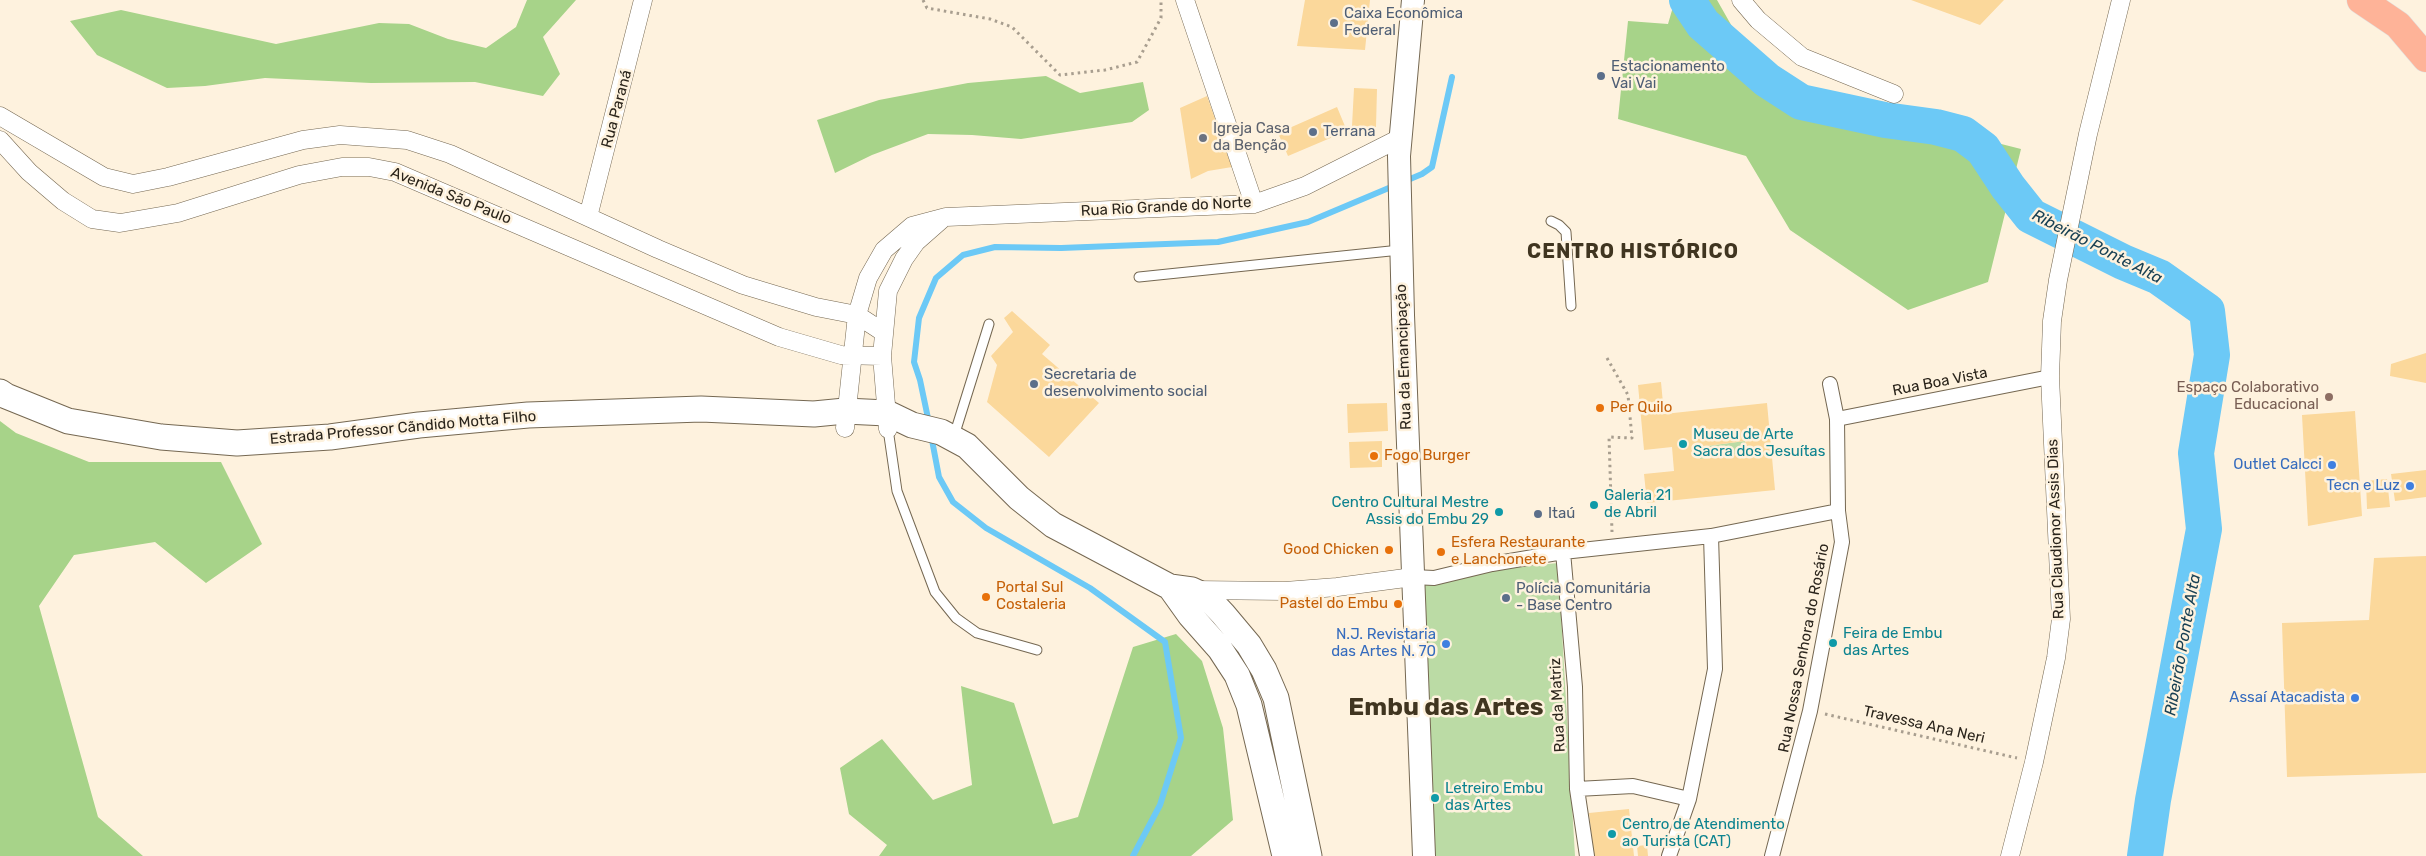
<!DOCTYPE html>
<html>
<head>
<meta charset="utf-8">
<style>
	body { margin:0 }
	canvas { display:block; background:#fef2de }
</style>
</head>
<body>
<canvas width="2426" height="856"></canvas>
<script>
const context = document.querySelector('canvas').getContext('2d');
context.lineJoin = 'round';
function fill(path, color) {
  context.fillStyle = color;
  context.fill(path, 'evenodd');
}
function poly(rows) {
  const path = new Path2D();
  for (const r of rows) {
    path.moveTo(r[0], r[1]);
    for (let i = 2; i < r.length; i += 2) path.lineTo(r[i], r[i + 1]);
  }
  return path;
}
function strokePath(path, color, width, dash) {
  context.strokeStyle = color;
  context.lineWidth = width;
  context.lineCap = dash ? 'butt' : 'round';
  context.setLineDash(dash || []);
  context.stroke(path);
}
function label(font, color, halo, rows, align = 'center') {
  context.font = font + ' Rubik,sans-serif';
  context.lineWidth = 5;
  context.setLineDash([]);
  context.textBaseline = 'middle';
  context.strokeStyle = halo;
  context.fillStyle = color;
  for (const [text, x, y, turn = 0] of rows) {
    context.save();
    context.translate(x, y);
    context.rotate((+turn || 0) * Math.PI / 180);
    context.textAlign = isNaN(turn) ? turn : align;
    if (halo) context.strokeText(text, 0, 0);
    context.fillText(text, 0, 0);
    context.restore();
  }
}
fill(poly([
	[1745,441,1747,453,1700,459,1699,447],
	[1558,563,1575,856,1435,856,1420,586,1488,570]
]), '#bbdba5');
fill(poly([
	[527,0,576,0,543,37,560,74,543,96,475,82,371,83,265,78,205,86,167,88,97,55,70,21,121,10,276,44,379,23,409,24,448,39,486,48,516,27],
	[1675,0,1717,0,1738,37,1796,92,2021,149,1988,282,1908,310,1790,230,1746,156,1618,119,1628,21,1668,24],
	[1046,76,1080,93,1143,82,1149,110,1132,122,1021,139,972,135,928,134,872,155,835,173,817,120,879,100,968,83],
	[0,421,16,433,89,462,221,462,262,544,206,583,155,542,74,555,39,606,98,817,143,856,0,856],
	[1176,634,1202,661,1223,728,1233,820,1191,856,879,856,887,845,849,814,840,768,882,739,933,800,972,785,961,686,1014,703,1053,824,1078,817,1133,647]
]), '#a7d389');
strokePath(poly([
	[929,423,920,380,914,362,919,318,936,278,963,255,995,247,1061,248,1218,242,1308,222,1422,174,1432,167,1452,77],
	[931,435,939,477,953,502,986,528,1090,588,1165,642,1181,738,1160,805,1133,856]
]), '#6cc9f6', 6);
strokePath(poly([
	[1687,0,1703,24,1767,80,1801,102,1885,120,1936,127,1963,134,1983,149,2008,187,2031,216,2123,262,2159,277,2207,311,2212,355,2196,453,2204,529,2153,800,2145,856]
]), '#6cc9f6', 36);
fill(poly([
	[1305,0,1370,0,1365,50,1297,46],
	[1911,0,2004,0,1980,25],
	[1354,88,1377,89,1376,127,1352,126],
	[1207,96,1232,167,1208,171,1191,179,1180,108],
	[1337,107,1347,131,1288,156,1278,133],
	[1012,311,1050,345,1042,354,1099,403,1049,457,987,402,997,365,991,356,1013,332,1004,318],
	[2426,353,2426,383,2390,376,2391,364],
	[1661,382,1664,414,1767,403,1775,490,1647,503,1644,474,1674,471,1672,447,1644,450,1638,385],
	[1745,441,1747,453,1700,459,1699,447],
	[1387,403,1388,431,1348,433,1347,404],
	[2355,411,2362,516,2308,526,2302,415],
	[1382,441,1382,467,1350,468,1349,442],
	[2426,470,2426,497,2395,501,2391,474],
	[2387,479,2390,507,2367,509,2366,481],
	[2426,556,2426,773,2287,777,2282,623,2369,620,2374,558],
	[1629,809,1634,856,1594,856,1589,813],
	[1647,845,1648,856,1638,856,1637,846]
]), '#fbd89b');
const service = poly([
	[1551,221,1559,225,1566,232,1571,306],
	[1139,277,1400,250],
	[888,429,897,491,935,592,956,618,977,633,1037,650],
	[954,436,989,324]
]);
const pedestrian = poly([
	[1837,419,2050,377],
	[1563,552,1575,687,1577,789,1587,856],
	[1413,577,1434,578,1492,564,1563,552,1711,536,1838,511],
	[1577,789,1633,786,1689,799],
	[1669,856,1689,799,1715,669,1711,536],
	[1772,856,1810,711,1842,542,1838,511,1837,419,1830,384]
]);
const minor = poly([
	[1185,0,1254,204],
	[1741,0,1758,20,1802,57,1894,94],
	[0,116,104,177,133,184,168,177,303,140,340,135,407,140,450,154,658,249,743,285,816,307,857,315,883,332],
	[0,140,29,172,63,201,92,219,120,223,178,213,299,175,342,167,369,167,395,172,779,337,841,355,882,356],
	[588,217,643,0],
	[845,428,857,315,868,278,884,250,912,226,946,217,1254,204,1305,186,1402,137],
	[888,429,882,356,888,291,904,259,916,242,941,220],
	[1194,590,1285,591,1337,587,1413,577],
	[2010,856,2034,762,2056,658,2061,619,2050,377,2052,321,2058,280,2088,134,2121,0]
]);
const tertiary = poly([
	[1413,0,1399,156,1403,315,1424,856]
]);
const secondary = poly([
	[0,392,6,396,68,421,161,437,237,443,330,437,419,425,528,415,701,409,814,414,845,411,887,413,912,425,941,432,967,446,1019,498,1053,525,1170,587,1192,590,1207,597,1223,614,1249,645,1264,670,1276,698,1309,856],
	[1170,587,1190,615,1220,649,1237,675,1249,705,1285,856]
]);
const primary = poly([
	[2361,0,2398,25,2426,58]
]);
strokePath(service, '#756852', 11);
strokePath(pedestrian, '#756852', 16);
strokePath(minor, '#756852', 19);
strokePath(tertiary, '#756852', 24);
strokePath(secondary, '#756852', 27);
strokePath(primary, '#e1e0df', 29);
strokePath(poly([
	[923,0,927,8,990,19,1012,27,1060,75,1105,70,1137,62,1161,18,1161,0],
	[1607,358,1628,395,1632,438,1609,437,1612,532],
	[1825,714,2017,758]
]), '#a89e8f', 3, [2.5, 4]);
strokePath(service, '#fff', 9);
strokePath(pedestrian, '#fff', 14);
strokePath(minor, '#fff', 18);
strokePath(tertiary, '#fff', 22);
strokePath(secondary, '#fff', 25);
strokePath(primary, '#feb398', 28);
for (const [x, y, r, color] of [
	[1334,23,5,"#5c6f8a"],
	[1601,76,5,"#5c6f8a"],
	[1313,132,5,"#5c6f8a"],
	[1203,138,5,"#6b7280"],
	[1034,384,5,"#5c6f8a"],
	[2329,397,5,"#8d6e63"],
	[1600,408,5,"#e8710a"],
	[1683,444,5,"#0f9aa8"],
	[1374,456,5,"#e8710a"],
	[2332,465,5,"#3f7fe0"],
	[2410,486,5,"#3f7fe0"],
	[1594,505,5,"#0f9aa8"],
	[1499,512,5,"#0f9aa8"],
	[1538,514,5,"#5c6f8a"],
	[1389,550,5,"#e8710a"],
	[1441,552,5,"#e8710a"],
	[986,597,5,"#e8710a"],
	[1506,598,5,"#5c6f8a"],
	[1398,604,5,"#e8710a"],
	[1833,643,5,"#0f9aa8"],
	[1446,644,5,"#3f7fe0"],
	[2355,698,5,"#3f7fe0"],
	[1435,798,5,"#0f9aa8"],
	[1612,834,5,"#0f9aa8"]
]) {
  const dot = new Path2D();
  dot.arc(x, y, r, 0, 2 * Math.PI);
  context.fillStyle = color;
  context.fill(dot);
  strokePath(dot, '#fef2de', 2);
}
label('15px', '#4e5e75', '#fef2de', [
	["Caixa Econômica",1344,14],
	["Federal",1344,31],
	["Estacionamento",1611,67],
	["Vai Vai",1611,84],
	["Terrana",1323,132],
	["Secretaria de",1044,375],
	["desenvolvimento social",1044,392],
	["Itaú",1548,514],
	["Polícia Comunitária",1516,589],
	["- Base Centro",1516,606]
], 'left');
label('15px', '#2a241b', '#fef2de', [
	["Rua Paraná",617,109,-75],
	["Avenida São Paulo",451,196,22],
	["Rua Rio Grande do Norte",1166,207,-3],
	["Rua da Emancipação",1404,357,-92],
	["Rua Boa Vista",1940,382,-11],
	["Estrada Professor Cãndido Motta Filho",403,428,-5],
	["Rua Claudionor Assis Dias",2056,529,-92],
	["Rua Nossa Senhora do Rosário",1804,648,-79],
	["Rua da Matriz",1558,705,-93],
	["Travessa Ana Neri",1924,725,13]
]);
label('15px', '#5b616d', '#fef2de', [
	["Igreja Casa",1213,129],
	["da Benção",1213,146]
], 'left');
label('15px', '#785e54', '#fef2de', [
	["Espaço Colaborativo",2319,388],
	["Educacional",2319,405]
], 'right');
label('15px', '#c56008', '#fef2de', [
	["Per Quilo",1610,408],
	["Fogo Burger",1384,456],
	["Esfera Restaurante",1451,543],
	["e Lanchonete",1451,560],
	["Good Chicken",1379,550,"right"],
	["Portal Sul",996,588],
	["Costaleria",996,605],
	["Pastel do Embu",1388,604,"right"]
], 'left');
label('15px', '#0d838f', '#fef2de', [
	["Museu de Arte",1693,435],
	["Sacra dos Jesuítas",1693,452],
	["Galeria 21",1604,496],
	["de Abril",1604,513],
	["Centro Cultural Mestre",1489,503,"right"],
	["Assis do Embu 29",1489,520,"right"],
	["Feira de Embu",1843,634],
	["das Artes",1843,651],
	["Letreiro Embu",1445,789],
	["das Artes",1445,806],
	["Centro de Atendimento",1622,825],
	["ao Turista (CAT)",1622,842]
], 'left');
label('15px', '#366cbe', '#fef2de', [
	["Outlet Calcci",2322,465],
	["Tecn e Luz",2400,486],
	["N.J. Revistaria",1436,635],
	["das Artes N. 70",1436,652],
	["Assaí Atacadista",2345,698]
], 'right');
label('italic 16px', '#194154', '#fef2de', [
	["Ribeirão Ponte Alta",2097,247,27],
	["Ribeirão Ponte Alta",2183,645,-80]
]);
context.letterSpacing = '1px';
label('bold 20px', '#403520', '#fef2de', [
	["CENTRO HISTÓRICO",1633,252]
]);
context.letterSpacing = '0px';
label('bold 25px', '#403520', '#fef2de', [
	["Embu das Artes",1446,708]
]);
</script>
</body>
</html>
